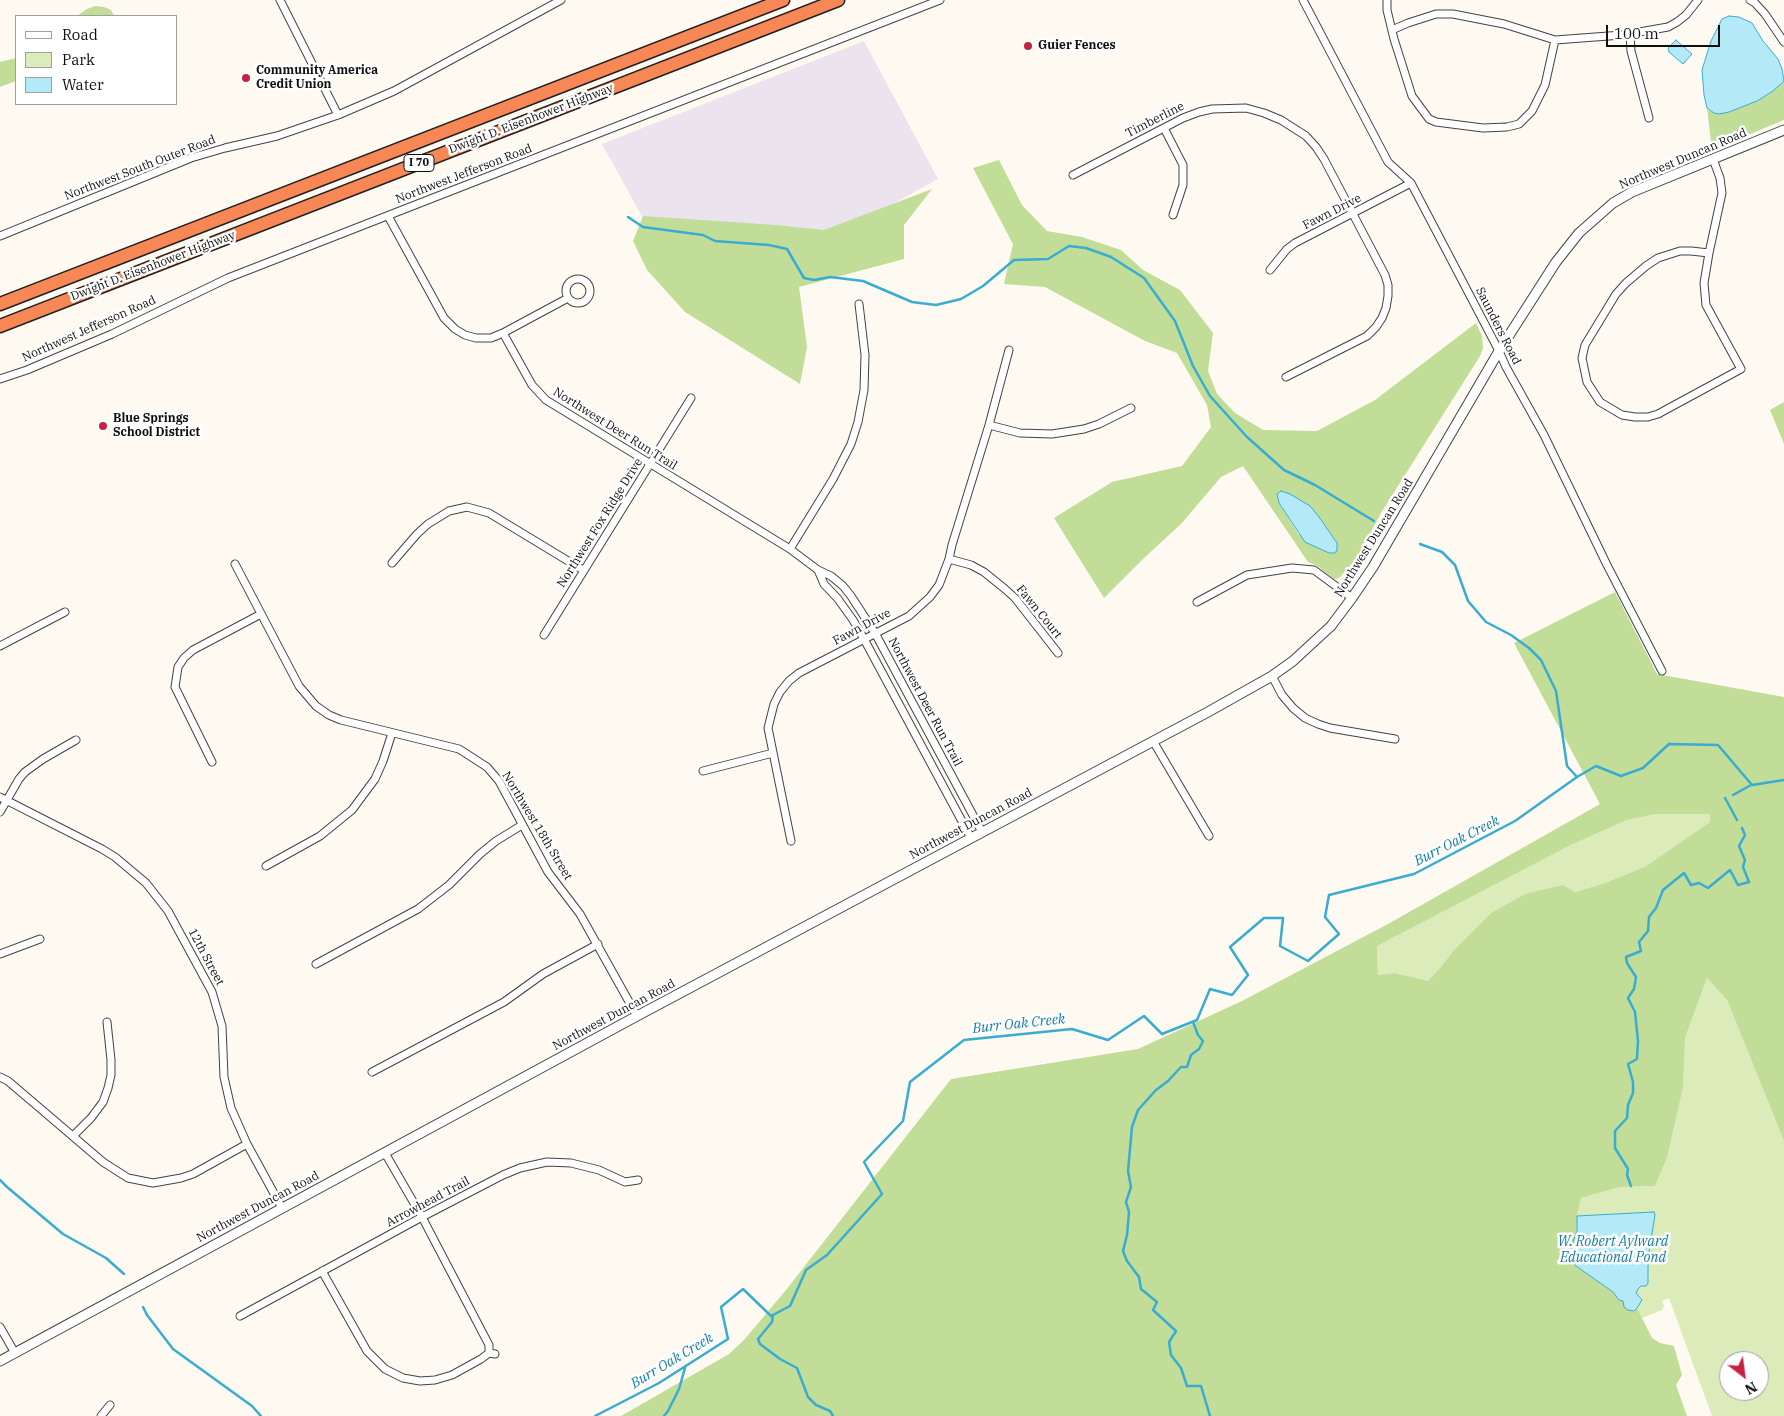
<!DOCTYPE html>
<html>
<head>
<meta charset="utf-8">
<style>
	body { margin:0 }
	#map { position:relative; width:1784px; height:1416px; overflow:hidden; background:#fffaf1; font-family:"IBM Plex Serif",serif }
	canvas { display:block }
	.legend { position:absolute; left:15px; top:15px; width:162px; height:90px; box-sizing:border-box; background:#fff; border:1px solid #9f9f9f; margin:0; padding:6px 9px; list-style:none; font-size:15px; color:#0f0f0f }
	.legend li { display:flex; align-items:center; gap:10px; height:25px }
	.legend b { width:25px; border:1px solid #9f9f9f }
	.north { position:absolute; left:1719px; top:1351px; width:50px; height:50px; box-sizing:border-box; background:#fff; border:1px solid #9f9f9f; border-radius:50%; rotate:150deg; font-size:14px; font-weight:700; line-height:20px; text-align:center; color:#0f0f0f }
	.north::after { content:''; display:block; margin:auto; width:18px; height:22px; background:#c42243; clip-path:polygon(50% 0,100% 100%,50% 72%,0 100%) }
	.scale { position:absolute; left:1606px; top:25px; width:114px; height:22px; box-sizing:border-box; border:2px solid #0f0f0f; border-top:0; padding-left:6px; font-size:15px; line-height:18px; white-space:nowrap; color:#0f0f0f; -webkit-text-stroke:4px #fff; paint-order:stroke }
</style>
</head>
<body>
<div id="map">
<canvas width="1784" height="1416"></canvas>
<ul class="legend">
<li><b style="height:6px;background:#fff"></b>Road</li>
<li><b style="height:14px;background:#dbebb9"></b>Park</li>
<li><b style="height:14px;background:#b4e9f8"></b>Water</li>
</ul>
<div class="north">N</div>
<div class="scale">100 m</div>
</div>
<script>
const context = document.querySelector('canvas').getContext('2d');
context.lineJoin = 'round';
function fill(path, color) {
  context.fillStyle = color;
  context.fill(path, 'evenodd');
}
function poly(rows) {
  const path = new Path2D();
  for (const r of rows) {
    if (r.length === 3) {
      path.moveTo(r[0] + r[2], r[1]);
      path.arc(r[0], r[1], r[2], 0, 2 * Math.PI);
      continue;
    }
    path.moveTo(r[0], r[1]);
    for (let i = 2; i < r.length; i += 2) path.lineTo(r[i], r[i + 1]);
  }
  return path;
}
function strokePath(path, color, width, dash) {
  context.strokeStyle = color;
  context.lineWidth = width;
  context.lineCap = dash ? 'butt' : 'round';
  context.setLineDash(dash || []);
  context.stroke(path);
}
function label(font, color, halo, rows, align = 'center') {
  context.font = font + ' "IBM Plex Serif",serif';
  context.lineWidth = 5;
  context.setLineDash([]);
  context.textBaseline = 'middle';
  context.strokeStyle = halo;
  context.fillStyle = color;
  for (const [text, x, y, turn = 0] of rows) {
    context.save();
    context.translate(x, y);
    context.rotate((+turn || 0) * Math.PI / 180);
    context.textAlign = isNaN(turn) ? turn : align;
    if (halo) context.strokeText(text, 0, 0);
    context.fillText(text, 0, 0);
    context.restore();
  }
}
fill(poly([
	[864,41,938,179,744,286,665,258,602,144]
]), '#ebe3ee');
fill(poly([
	[1656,814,1710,814,1710,822,1646,866,1608,882,1574,892,1525,894,1491,913,1454,950,1440,968,1428,981,1395,973,1378,975,1377,946,1571,845,1627,820],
	[1707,978,1727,1000,1784,1141,1784,1416,1712,1416,1669,1298,1662,1301,1664,1306,1662,1310,1642,1318,1637,1308,1642,1299,1636,1293,1638,1289,1648,1283,1648,1258,1650,1242,1577,1216,1581,1198,1620,1187,1655,1186,1667,1158,1683,1088,1685,1038],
	[1729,1361,1759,1361,1759,1391,1729,1391]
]), '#dbebb9');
fill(poly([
	[95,6,104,7,111,10,114,16,77,16,87,9],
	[16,58,16,81,0,87,0,62],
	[1784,81,1784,120,1712,150,1707,108,1710,111,1719,114,1729,112,1764,97],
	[999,160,1022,205,1047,231,1082,237,1121,250,1143,270,1180,290,1213,333,1208,371,1217,394,1235,413,1263,430,1317,431,1375,400,1476,323,1482,336,1483,348,1480,356,1381,513,1357,558,1339,578,1334,579,1316,565,1308,562,1243,466,1221,477,1181,524,1144,558,1104,598,1054,518,1112,482,1182,466,1211,427,1207,405,1177,353,1145,341,1045,287,1004,284,1013,244,973,168],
	[1279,503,1319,517,1337,543,1299,535],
	[932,189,904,225,904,259,799,287,807,347,800,384,685,312,647,270,633,241,643,216,776,225,824,230],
	[1784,402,1784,444,1770,410],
	[1615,592,1657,674,1784,697,1784,1141,1727,1000,1707,978,1685,1038,1683,1088,1667,1158,1655,1186,1620,1187,1581,1198,1577,1216,1576,1266,1613,1292,1619,1300,1624,1301,1633,1311,1637,1308,1652,1338,1660,1343,1674,1346,1682,1375,1676,1385,1687,1416,621,1416,729,1354,744,1340,786,1290,951,1079,1138,1049,1242,1001,1388,924,1600,804,1514,643],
	[1656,814,1710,814,1710,822,1646,866,1608,882,1575,892,1563,885,1525,894,1491,913,1454,950,1440,968,1428,981,1395,973,1378,975,1377,946,1571,845,1627,820]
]), '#c1dd98');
const water = poly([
	[1729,16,1739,17,1752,23,1763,41,1778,59,1782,69,1784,81,1773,91,1757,101,1729,112,1719,114,1714,113,1707,108,1704,95,1702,70,1711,41,1722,19,1729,16],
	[1676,40,1692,54,1683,64,1669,52,1668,48,1676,40],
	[1281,491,1290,494,1310,506,1319,517,1337,543,1337,551,1334,553,1329,553,1305,542,1279,503,1277,494,1281,491],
	[1654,1212,1655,1215,1648,1258,1648,1283,1646,1286,1641,1286,1638,1289,1636,1293,1642,1300,1637,1308,1634,1311,1628,1310,1624,1307,1623,1301,1619,1300,1613,1292,1576,1266,1571,1260,1569,1254,1577,1231,1577,1216,1654,1212]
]);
fill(water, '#b4e9f8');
strokePath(water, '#39acd2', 1);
strokePath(poly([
	[628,217,643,227,703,235,715,241,769,245,787,249,804,278,814,280,830,277,863,281,912,302,936,305,961,299,983,286,1014,260,1048,259,1069,246,1086,248,1111,257,1144,278,1175,321,1193,366,1210,396,1247,437,1284,470,1315,485,1374,521],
	[1420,544,1442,552,1455,565,1468,601,1486,622,1511,635,1529,648,1541,660,1556,691,1567,766,1577,777],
	[1733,795,1751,785],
	[1725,798,1737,820],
	[1193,1022,1198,1035,1203,1041,1199,1049,1191,1055,1187,1067,1181,1067,1168,1081,1156,1090,1138,1110,1132,1127,1128,1171,1131,1187,1126,1202,1129,1212,1127,1235,1123,1251,1127,1261,1139,1277,1141,1289,1157,1302,1153,1310,1176,1331,1169,1342,1171,1355,1181,1368,1187,1386,1201,1386,1210,1416],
	[0,1180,7,1187,63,1234,106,1258,124,1274],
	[1631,1186,1627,1175,1628,1169,1615,1148,1615,1131,1627,1118,1628,1105,1633,1093,1633,1082,1628,1064,1637,1059,1638,1041,1635,1012,1628,998,1634,989,1636,977,1627,963,1626,957,1641,951,1639,942,1648,931,1649,917,1656,908,1663,890,1684,873,1691,885,1699,883,1708,888,1730,870,1738,885,1749,882,1743,867,1745,860,1739,846,1745,835,1742,828],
	[143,1307,147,1315,173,1349,252,1406,261,1416],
	[773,1315,772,1322,758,1339,760,1344,780,1359,797,1368,808,1397,816,1405,830,1411,833,1416],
	[595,1416,659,1383,728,1339,721,1307,743,1289,771,1316,790,1306,806,1270,827,1255,882,1194,864,1162,903,1121,910,1082,964,1040,1072,1029,1108,1040,1144,1016,1162,1034,1197,1020,1210,989,1232,995,1248,975,1230,947,1264,918,1283,918,1280,946,1308,961,1339,934,1325,917,1329,895,1414,874,1515,821,1577,777,1596,766,1621,776,1643,768,1669,744,1718,745,1752,785,1784,780],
	[664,1416,668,1411,679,1389,685,1368]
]), '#39acd2', 2.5);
const minor = poly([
	[280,0,338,115],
	[1303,0,1388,162,1411,183,1499,351,1506,367,1544,435,1607,565,1662,671],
	[1387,0,1387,10,1394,39,1412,96,1429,119,1436,122,1483,128,1507,127,1519,124,1532,111,1545,85,1555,40],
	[1750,0,1755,3,1765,14,1784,42],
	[1392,30,1408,23,1436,14,1453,14,1504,24,1555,40,1622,35,1668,27,1677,22,1686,15,1698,0],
	[1630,34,1631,51,1649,118],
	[1164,128,1183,165,1183,185,1173,215],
	[1073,175,1183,118,1199,112,1212,109,1246,108,1264,113,1281,120,1306,136,1316,147,1324,159,1385,275,1388,285,1388,296,1386,308,1382,318,1376,327,1367,336,1286,377],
	[388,216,444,318,455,329,465,335,476,338,491,338,503,333,568,298],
	[0,236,191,158,225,148,277,136,338,115,394,91,561,0],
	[1680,251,1691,251,1709,253,1704,283,1706,305,1741,369,1658,414,1648,417,1635,417,1622,415,1600,402,1587,382,1582,358,1585,345,1616,294,1626,283,1646,266,1658,258,1680,251],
	[1709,253,1722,193,1720,178,1713,159],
	[1270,270,1287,249,1295,243,1411,183],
	[578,291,12],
	[503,333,532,385,546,400,790,549,818,570,831,576,843,586,851,596,875,633,982,832],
	[0,379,27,370,112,334,228,278,940,0],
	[989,425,1020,433,1052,434,1084,429,1099,424,1131,408],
	[790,549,833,479,851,444,858,422,864,390,865,355,859,304],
	[949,559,971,565,984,572,1005,589,1015,598,1058,653],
	[392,563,417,534,428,524,449,511,467,507,489,513,583,570],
	[235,564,299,686,316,706,329,715,341,720,459,749,487,767,499,781,548,872,580,914,637,1016],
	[818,570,824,584,838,599,853,620,864,639,971,838],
	[1197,602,1247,575,1292,568,1314,570,1352,598],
	[544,635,691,398],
	[0,646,65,612],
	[1272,676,1282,695,1293,708,1305,718,1318,724,1330,728,1395,739],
	[1153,741,1209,836],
	[212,762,175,687,178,667,184,658,193,650,261,614],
	[703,771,773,753],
	[0,797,102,849,115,857,146,883,168,911,212,992,222,1026,224,1077,231,1108,247,1144,282,1208],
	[0,812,19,779,25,772,43,759,76,740],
	[791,841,768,728,774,704,780,692,789,681,799,673,909,616,930,597,939,585,949,559,952,545,989,425,1009,350],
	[266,866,320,836,352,810,375,779,383,761,392,733],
	[0,954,40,939],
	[316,964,418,909,449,885,480,854,496,841,522,825],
	[372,1072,504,1002,543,974,598,944],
	[0,1077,8,1081,103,1162,128,1178,153,1183,181,1178,193,1174,247,1144],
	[73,1136,91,1118,103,1102,108,1088,111,1075,111,1060,107,1022],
	[385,1153,422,1217,489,1345,489,1353,495,1354],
	[322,1271,367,1351,385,1369,403,1378,420,1381,435,1380,452,1375,481,1359,489,1353],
	[240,1316,422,1217,503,1175,520,1168,547,1162,571,1163,599,1170,625,1182,638,1180],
	[0,1327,15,1353],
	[101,1416,110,1405]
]);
const tertiary = poly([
	[0,1361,637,1016,1208,712,1272,676,1293,661,1331,626,1352,598,1373,567,1499,351,1556,262,1579,233,1613,203,1632,192,1784,130]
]);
const motorway = poly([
	[0,304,783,0],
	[0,326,838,0]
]);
strokePath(minor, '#424242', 9);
strokePath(tertiary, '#424242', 11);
strokePath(motorway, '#202020', 15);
strokePath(minor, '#fff', 7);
strokePath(tertiary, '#fff', 9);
strokePath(motorway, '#f88756', 12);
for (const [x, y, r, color] of [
	[1028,46,5,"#c42243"],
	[246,78,5,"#c42243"],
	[103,426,5,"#c42243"]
]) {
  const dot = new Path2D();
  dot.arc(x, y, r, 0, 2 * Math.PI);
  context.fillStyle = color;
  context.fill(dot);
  strokePath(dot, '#fff', 2);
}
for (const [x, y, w] of [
	[419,163,30]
]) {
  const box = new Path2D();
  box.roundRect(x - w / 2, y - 8.5, w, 17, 4);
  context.fillStyle = '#fff';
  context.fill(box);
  strokePath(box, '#0f0f0f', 1);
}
label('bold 11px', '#0f0f0f', null, [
	["I 70",419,163]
]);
label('bold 12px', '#0f0f0f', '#fff', [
	["Guier Fences",1038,46],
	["Community America",256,71],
	["Credit Union",256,85],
	["Blue Springs",113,419],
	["School District",113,433]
], 'left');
label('12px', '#0f0f0f', '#fff', [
	["Dwight D. Eisenhower Highway",531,119,-21],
	["Timberline",1155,120,-27],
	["Northwest Duncan Road",1683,159,-23],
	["Northwest South Outer Road",140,168,-21],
	["Northwest Jefferson Road",464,174,-21],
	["Fawn Drive",1332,212,-27],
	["Dwight D. Eisenhower Highway",153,266,-21],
	["Saunders Road",1498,326,63],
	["Northwest Jefferson Road",89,329,-24],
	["Northwest Deer Run Trail",615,429,32],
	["Northwest Fox Ridge Drive",600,523,-58],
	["Northwest Duncan Road",1374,538,-58],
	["Fawn Court",1039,612,51],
	["Fawn Drive",862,627,-28],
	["Northwest Deer Run Trail",925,702,62],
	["Northwest Duncan Road",971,824,-28],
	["Northwest 18th Street",537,826,59],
	["12th Street",206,957,62],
	["Northwest Duncan Road",614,1015,-28],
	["Arrowhead Trail",428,1202,-28],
	["Northwest Duncan Road",258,1207,-28]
]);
label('italic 14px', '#137da6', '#fff', [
	["Burr Oak Creek",1457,841,-27],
	["Burr Oak Creek",1019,1024,-6],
	["W. Robert Aylward",1613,1242],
	["Educational Pond",1613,1258],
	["Burr Oak Creek",672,1361,-31]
]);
</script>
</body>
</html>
